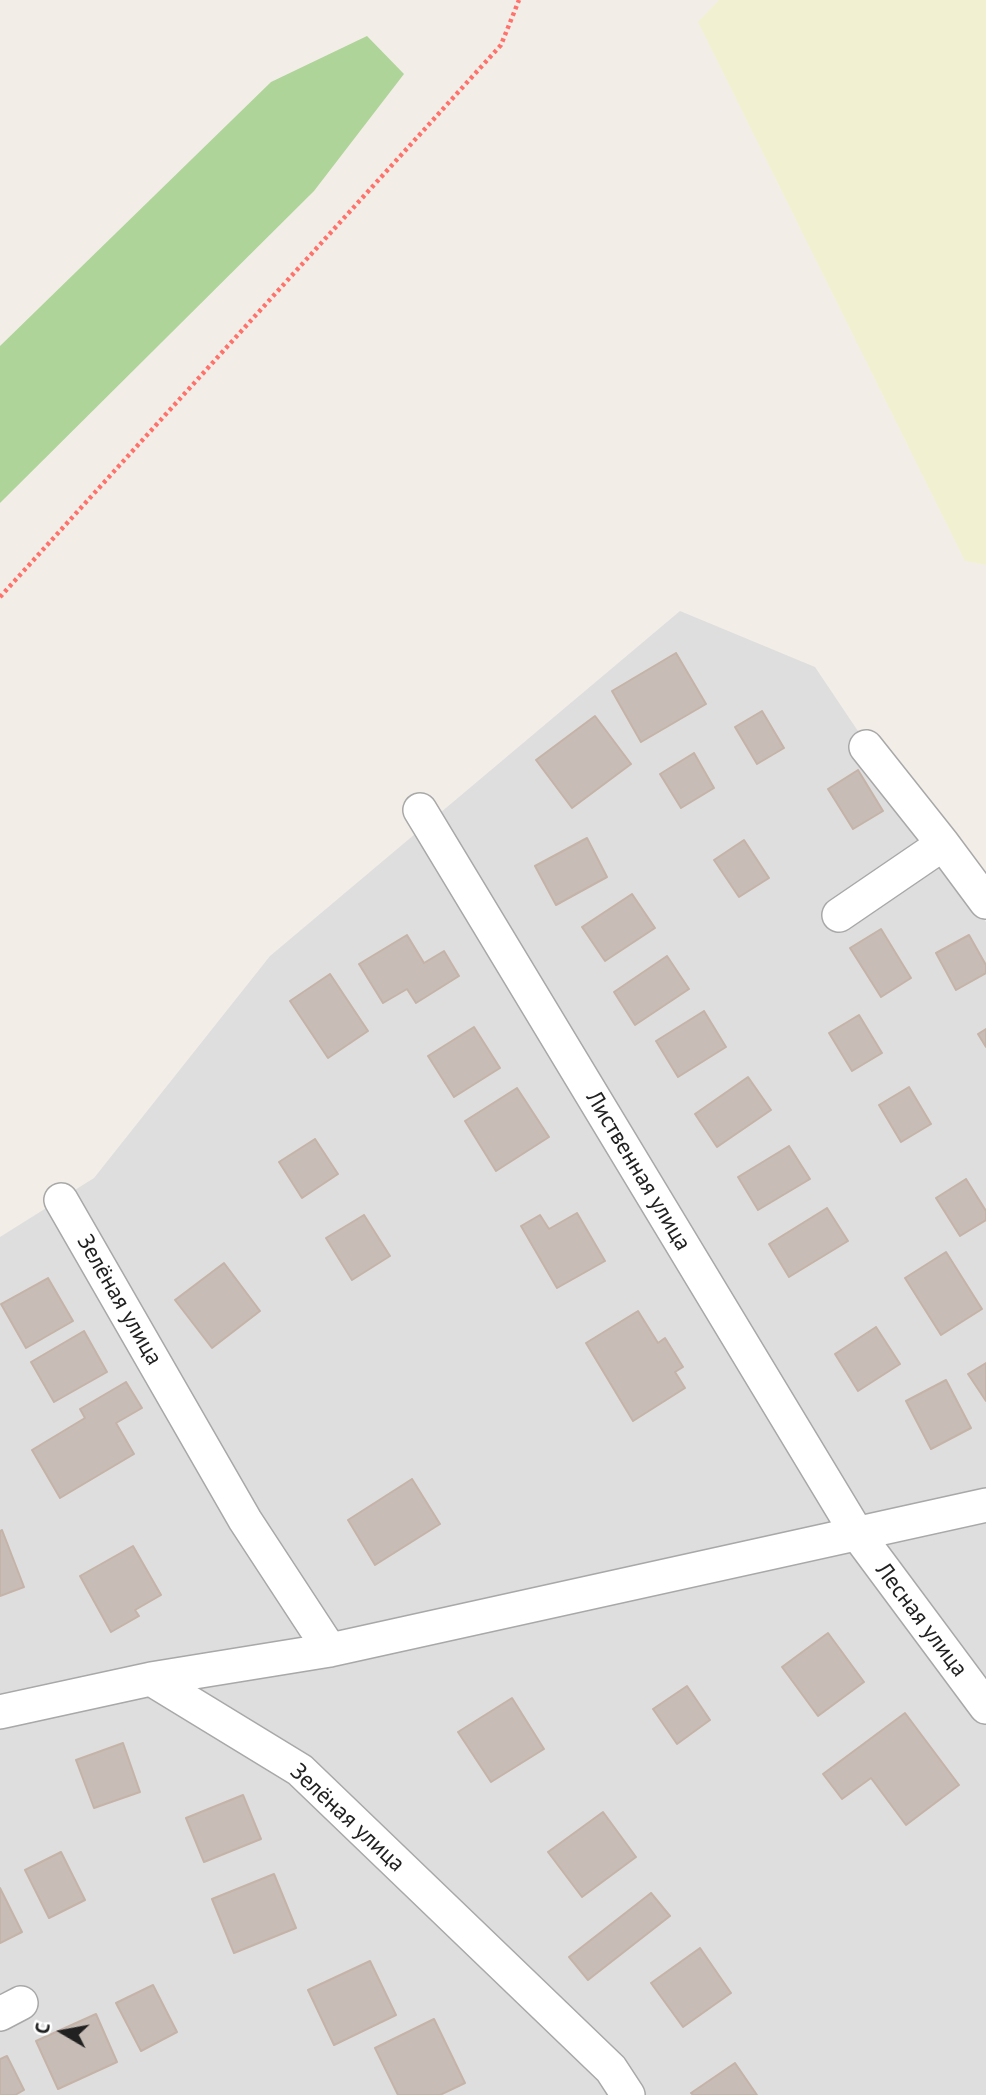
<!DOCTYPE html>
<html>
<head>
<meta charset="utf-8">
<style>
	body { margin:0 }
	#map { position:relative; width:986px; height:2095px; overflow:hidden; background:#f2eee7; font-family:"PT Sans",sans-serif }
	canvas { display:block }
	.north { position:absolute; left:28px; top:1997px; width:70px; height:70px; -webkit-text-stroke:5px #fff; paint-order:stroke; rotate:280deg; font-size:19px; font-weight:700; line-height:28px; text-align:center; color:#212121 }
	.north::after { content:''; display:block; margin:auto; width:24px; height:32px; background:#212121; clip-path:polygon(50% 0,100% 100%,50% 72%,0 100%) }
</style>
</head>
<body>
<div id="map">
<canvas width="986" height="2095"></canvas>
<div class="north">С</div>
</div>
<script>
const context = document.querySelector('canvas').getContext('2d');
context.lineJoin = 'round';
function fill(path, color) {
  context.fillStyle = color;
  context.fill(path, 'evenodd');
}
function poly(rows) {
  const path = new Path2D();
  for (const r of rows) {
    path.moveTo(r[0], r[1]);
    for (let i = 2; i < r.length; i += 2) path.lineTo(r[i], r[i + 1]);
  }
  return path;
}
function strokePath(path, color, width, dash) {
  context.strokeStyle = color;
  context.lineWidth = width;
  context.lineCap = dash ? 'butt' : 'round';
  context.setLineDash(dash || []);
  context.stroke(path);
}
function label(font, color, halo, rows, align = 'center') {
  context.font = font + ' "PT Sans",sans-serif';
  context.lineWidth = 6;
  context.setLineDash([]);
  context.textBaseline = 'middle';
  context.strokeStyle = halo;
  context.fillStyle = color;
  for (const [text, x, y, turn = 0] of rows) {
    context.save();
    context.translate(x, y);
    context.rotate((+turn || 0) * Math.PI / 180);
    context.textAlign = isNaN(turn) ? turn : align;
    if (halo) context.strokeText(text, 0, 0);
    context.fillText(text, 0, 0);
    context.restore();
  }
}
fill(poly([
	[680,611,815,667,986,922,986,2095,0,2095,0,1237,94,1178,270,956]
]), '#dfdede');
fill(poly([
	[719,0,986,0,986,565,965,561,698,22]
]), '#f1f1d2');
fill(poly([
	[367,36,404,74,314,191,0,503,0,346,271,82]
]), '#aed499');
const building = poly([
	[676,653,706,704,641,742,612,691,676,653],
	[762,711,784,748,757,764,735,727,762,711],
	[595,716,631,764,572,808,536,760,595,716],
	[694,753,714,788,681,808,660,774,694,753],
	[858,770,883,811,853,829,828,789,858,770],
	[587,838,607,877,556,905,535,866,587,838],
	[744,840,769,878,739,897,714,860,744,840],
	[632,894,655,928,605,961,582,927,632,894],
	[881,929,911,978,881,997,850,948,881,929],
	[407,935,424,963,444,951,459,976,416,1003,407,989,383,1003,359,964,407,935],
	[969,935,986,965,986,973,956,990,936,953,969,935],
	[667,956,689,989,635,1025,614,992,667,956],
	[330,974,368,1031,328,1058,290,1001,330,974],
	[704,1011,726,1047,678,1077,656,1041,704,1011],
	[859,1015,882,1053,852,1071,829,1033,859,1015],
	[474,1027,500,1068,454,1097,428,1056,474,1027],
	[986,1029,986,1047,978,1034,986,1029],
	[748,1077,771,1110,717,1147,695,1114,748,1077],
	[909,1087,931,1124,901,1142,879,1105,909,1087],
	[517,1088,549,1137,496,1171,465,1121,517,1088],
	[315,1139,338,1174,302,1198,279,1162,315,1139],
	[789,1146,810,1179,758,1210,738,1177,789,1146],
	[966,1179,986,1211,986,1220,960,1236,936,1198,966,1179],
	[827,1208,848,1241,789,1277,769,1244,827,1208],
	[577,1213,605,1261,557,1288,521,1226,540,1215,549,1229,577,1213],
	[364,1215,390,1256,352,1280,326,1238,364,1215],
	[946,1252,982,1309,941,1335,905,1278,946,1252],
	[224,1263,260,1311,212,1348,175,1300,224,1263],
	[48,1278,73,1321,26,1348,1,1304,48,1278],
	[638,1311,658,1343,665,1338,683,1367,675,1372,685,1388,633,1421,586,1343,638,1311],
	[876,1327,900,1364,858,1391,835,1354,876,1327],
	[84,1331,107,1372,54,1402,31,1362,84,1331],
	[986,1363,986,1401,968,1374,986,1363],
	[946,1380,971,1428,931,1449,906,1401,946,1380],
	[126,1382,142,1408,116,1423,134,1454,60,1498,32,1450,85,1418,80,1409,126,1382],
	[412,1479,440,1524,375,1565,348,1520,412,1479],
	[2,1530,24,1587,0,1596,0,1531,2,1530],
	[133,1546,161,1595,135,1610,139,1616,111,1632,80,1576,133,1546],
	[828,1633,864,1682,818,1716,782,1667,828,1633],
	[687,1686,710,1720,677,1744,653,1709,687,1686],
	[512,1698,544,1749,491,1782,458,1732,512,1698],
	[905,1713,959,1785,906,1825,871,1778,842,1799,823,1774,905,1713],
	[123,1743,140,1792,94,1808,76,1760,123,1743],
	[243,1795,261,1839,204,1862,186,1818,243,1795],
	[603,1812,636,1857,582,1897,548,1852,603,1812],
	[61,1852,85,1900,49,1918,25,1870,61,1852],
	[274,1874,296,1928,234,1953,212,1899,274,1874],
	[0,1888,22,1932,0,1943,0,1888],
	[651,1893,670,1916,588,1980,569,1957,651,1893],
	[700,1948,731,1993,683,2027,651,1983,700,1948],
	[370,1961,396,2015,334,2045,308,1990,370,1961],
	[153,1985,177,2032,141,2051,116,2003,153,1985],
	[96,2014,117,2062,58,2089,36,2041,96,2014],
	[434,2019,465,2083,440,2095,398,2095,375,2048,434,2019],
	[7,2056,24,2090,15,2095,0,2095,0,2059,7,2056],
	[735,2063,757,2095,693,2095,691,2093,735,2063]
]);
fill(building, '#c7bdb6');
strokePath(building, '#c5b3a8', 2);
const minor = poly([
	[866,747,943,844,986,902],
	[420,810,856,1532,986,1707],
	[839,915,943,844],
	[61,1200,245,1520,330,1650],
	[151,1679,330,1650,986,1505],
	[0,1712,151,1679,300,1770,611,2069,628,2095],
	[0,2014,21,2003]
]);
strokePath(minor, '#a8a8a8', 36);
strokePath(poly([
	[0,597,501,45,519,0]
]), '#ff726b', 4.5, [3.5, 3.5]);
strokePath(minor, '#fff', 33);
label('23px', '#212121', '#fff', [
	["Лиственная улица",638,1171,59],
	["Зелёная улица",119,1300,60],
	["Лесная улица",921,1620,53],
	["Зелёная улица",347,1818,43]
]);
</script>
</body>
</html>
